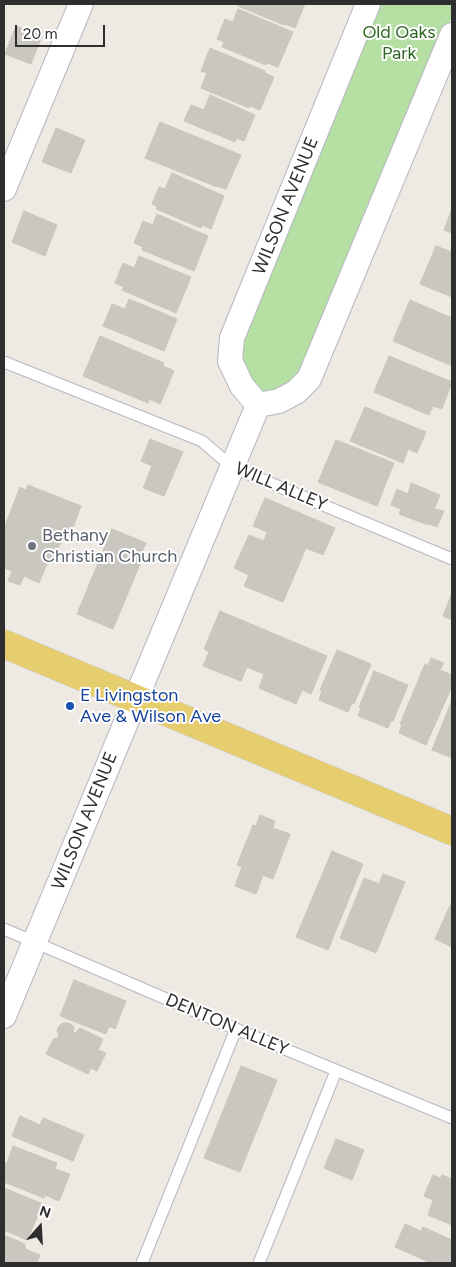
<!DOCTYPE html>
<html>
<head>
<meta charset="utf-8">
<style>
	body { margin:0 }
	#map { position:relative; width:456px; height:1267px; overflow:hidden; background:#eee9e2; font-family:Figtree,sans-serif }
	canvas { display:block }
	.frame { position:absolute; inset:0; border:5px solid #2e2e2e; pointer-events:none }
	.north { position:absolute; left:15px; top:1202px; width:50px; height:50px; -webkit-text-stroke:4px #fff; paint-order:stroke; rotate:19deg; font-size:14px; font-weight:700; line-height:20px; text-align:center; color:#2e2e2e }
	.north::after { content:''; display:block; margin:auto; width:18px; height:22px; background:#2e2e2e; clip-path:polygon(50% 0,100% 100%,50% 72%,0 100%) }
	.scale { position:absolute; left:15px; top:25px; width:90px; height:22px; box-sizing:border-box; border:2px solid #2e2e2e; border-top:0; padding-left:6px; font-size:15px; line-height:18px; white-space:nowrap; color:#2e2e2e; -webkit-text-stroke:4px #fff; paint-order:stroke }
</style>
</head>
<body>
<div id="map">
<canvas width="456" height="1267"></canvas>
<div class="frame"></div>
<div class="north">N</div>
<div class="scale">20 m</div>
</div>
<script>
const context = document.querySelector('canvas').getContext('2d');
context.lineJoin = 'round';
function fill(path, color) {
  context.fillStyle = color;
  context.fill(path, 'evenodd');
}
function poly(rows) {
  const path = new Path2D();
  for (const r of rows) {
    path.moveTo(r[0], r[1]);
    for (let i = 2; i < r.length; i += 2) path.lineTo(r[i], r[i + 1]);
  }
  return path;
}
function strokePath(path, color, width, dash) {
  context.strokeStyle = color;
  context.lineWidth = width;
  context.lineCap = dash ? 'butt' : 'round';
  context.setLineDash(dash || []);
  context.stroke(path);
}
function label(font, color, halo, rows, align = 'center') {
  context.font = font + ' Figtree,sans-serif';
  context.lineWidth = 4;
  context.setLineDash([]);
  context.textBaseline = 'middle';
  context.strokeStyle = halo;
  context.fillStyle = color;
  for (const [text, x, y, turn = 0] of rows) {
    context.save();
    context.translate(x, y);
    context.rotate((+turn || 0) * Math.PI / 180);
    context.textAlign = isNaN(turn) ? turn : align;
    if (halo) context.strokeText(text, 0, 0);
    context.fillText(text, 0, 0);
    context.restore();
  }
}
fill(poly([
	[372,4,452,4,452,17,301,381,258,403,246,386,235,338]
]), '#b6dfa3');
const building = poly([
	[239,4,305,4,295,28,285,24,284,25,238,6,239,4],
	[238,9,293,32,278,67,267,63,266,65,222,47,224,42,217,39,225,19,233,22,238,9],
	[16,26,42,36,31,64,5,54,16,26],
	[210,48,265,71,265,73,274,77,260,110,250,106,249,108,201,88,207,73,201,71,210,48],
	[210,95,255,115,244,141,236,138,235,142,184,121,191,105,204,110,210,95],
	[160,122,241,155,226,189,217,186,217,187,145,158,160,122],
	[56,128,85,140,71,173,42,162,56,128],
	[172,173,224,196,211,229,202,225,201,228,156,209,157,206,152,204,159,187,165,189,172,173],
	[452,209,452,233,444,230,452,209],
	[24,211,57,225,45,256,12,242,24,211],
	[157,214,208,236,194,271,142,250,143,247,134,243,143,221,153,225,157,214],
	[436,246,452,252,452,297,420,284,436,246],
	[139,256,191,277,176,313,122,290,124,287,115,283,123,263,134,268,139,256],
	[129,299,177,319,164,351,103,326,112,304,125,309,129,299],
	[410,300,452,318,452,359,450,365,393,341,410,300],
	[100,336,164,363,163,366,174,371,160,404,149,399,148,403,83,376,100,336],
	[389,356,452,382,442,409,433,406,429,415,374,392,389,356],
	[365,407,426,432,417,453,408,449,403,463,350,441,365,407],
	[150,439,183,452,164,496,143,488,152,466,141,461,150,439],
	[336,440,394,463,377,506,318,482,336,440],
	[411,483,440,495,428,525,399,514,401,509,391,505,397,489,408,494,411,483],
	[28,485,81,506,72,530,66,529,52,564,48,562,39,583,24,576,20,585,8,581,12,571,4,568,4,528,20,487,26,490,28,485],
	[265,498,335,528,323,555,306,548,283,602,244,586,249,575,234,568,249,535,264,541,267,532,253,526,265,498],
	[435,509,444,511,437,527,429,524,435,509],
	[112,529,146,543,140,556,143,557,113,629,77,614,112,529],
	[452,593,452,620,443,616,452,593],
	[220,611,327,656,311,694,302,690,296,704,259,688,264,674,247,667,241,681,203,666,209,652,204,649,220,611],
	[337,650,371,664,354,704,352,703,348,712,319,700,322,691,320,690,337,650],
	[431,658,444,663,440,670,452,675,452,686,426,745,399,733,402,725,400,724,425,664,428,666,431,658],
	[374,671,408,685,393,721,391,721,388,728,358,716,361,708,359,707,374,671],
	[452,700,452,758,432,750,452,700],
	[260,815,275,821,273,828,290,834,273,879,263,875,256,894,235,886,242,867,237,865,253,825,256,826,260,815],
	[332,851,363,864,328,950,296,937,332,851],
	[383,874,405,882,376,953,340,938,364,878,379,884,383,874],
	[452,901,452,947,435,939,452,901],
	[74,980,126,1001,115,1029,109,1026,106,1034,60,1016,74,980],
	[63,1023,69,1023,74,1027,73,1035,80,1028,103,1039,98,1050,106,1053,97,1071,91,1068,88,1074,46,1054,54,1038,57,1039,59,1035,57,1031,59,1026,63,1023],
	[241,1066,277,1080,240,1172,204,1158,241,1066],
	[20,1116,40,1125,43,1118,84,1135,73,1161,12,1136,20,1116],
	[336,1139,364,1150,352,1180,324,1168,336,1139],
	[13,1146,57,1163,55,1169,70,1174,59,1201,45,1195,44,1198,4,1182,4,1162,7,1163,13,1146],
	[433,1175,440,1178,442,1175,452,1179,452,1225,428,1215,433,1200,424,1196,433,1175],
	[4,1188,43,1204,27,1240,4,1230,4,1188],
	[405,1224,421,1231,423,1227,452,1240,452,1263,431,1263,395,1247,405,1224],
	[4,1235,25,1244,25,1249,40,1255,37,1263,4,1263,4,1235]
]);
fill(building, '#cac7c0');
strokePath(building, '#c9c5bb', 1);
const service = poly([
	[4,362,202,441,232,467,452,559],
	[4,929,236,1029,452,1118],
	[142,1263,236,1029],
	[259,1263,336,1071]
]);
const minor = poly([
	[4,189,81,4],
	[258,405,242,386,230,361,232,338,368,4],
	[258,405,279,401,296,392,309,379,452,35],
	[4,1016,258,405]
]);
const primary = poly([
	[4,644,452,831]
]);
strokePath(service, '#b5b7c0', 13);
strokePath(minor, '#b5b7c0', 26);
strokePath(primary, '#c9c9c9', 29);
strokePath(service, '#fff', 11);
strokePath(minor, '#fff', 24);
strokePath(primary, '#e6cd6e', 28);
for (const [x, y, r, color] of [
	[32,546,5,"#6b7280"],
	[70,706,5,"#1a4fb4"]
]) {
  const dot = new Path2D();
  dot.arc(x, y, r, 0, 2 * Math.PI);
  context.fillStyle = color;
  context.fill(dot);
  strokePath(dot, '#fff', 2);
}
label('18px', '#2e6722', '#fff', [
	["Old Oaks",399,33],
	["Park",399,54]
]);
label('18px', '#2e2e2e', '#fff', [
	["WILSON AVENUE",286,206,-68],
	["WILL ALLEY",281,487,23],
	["WILSON AVENUE",85,821,-68],
	["DENTON ALLEY",227,1025,23]
]);
label('18px', '#5b616d', '#fff', [
	["Bethany",42,536],
	["Christian Church",42,557]
], 'left');
label('18px', '#164399', '#fff', [
	["E Livingston",80,696],
	["Ave & Wilson Ave",80,717]
], 'left');
</script>
</body>
</html>
